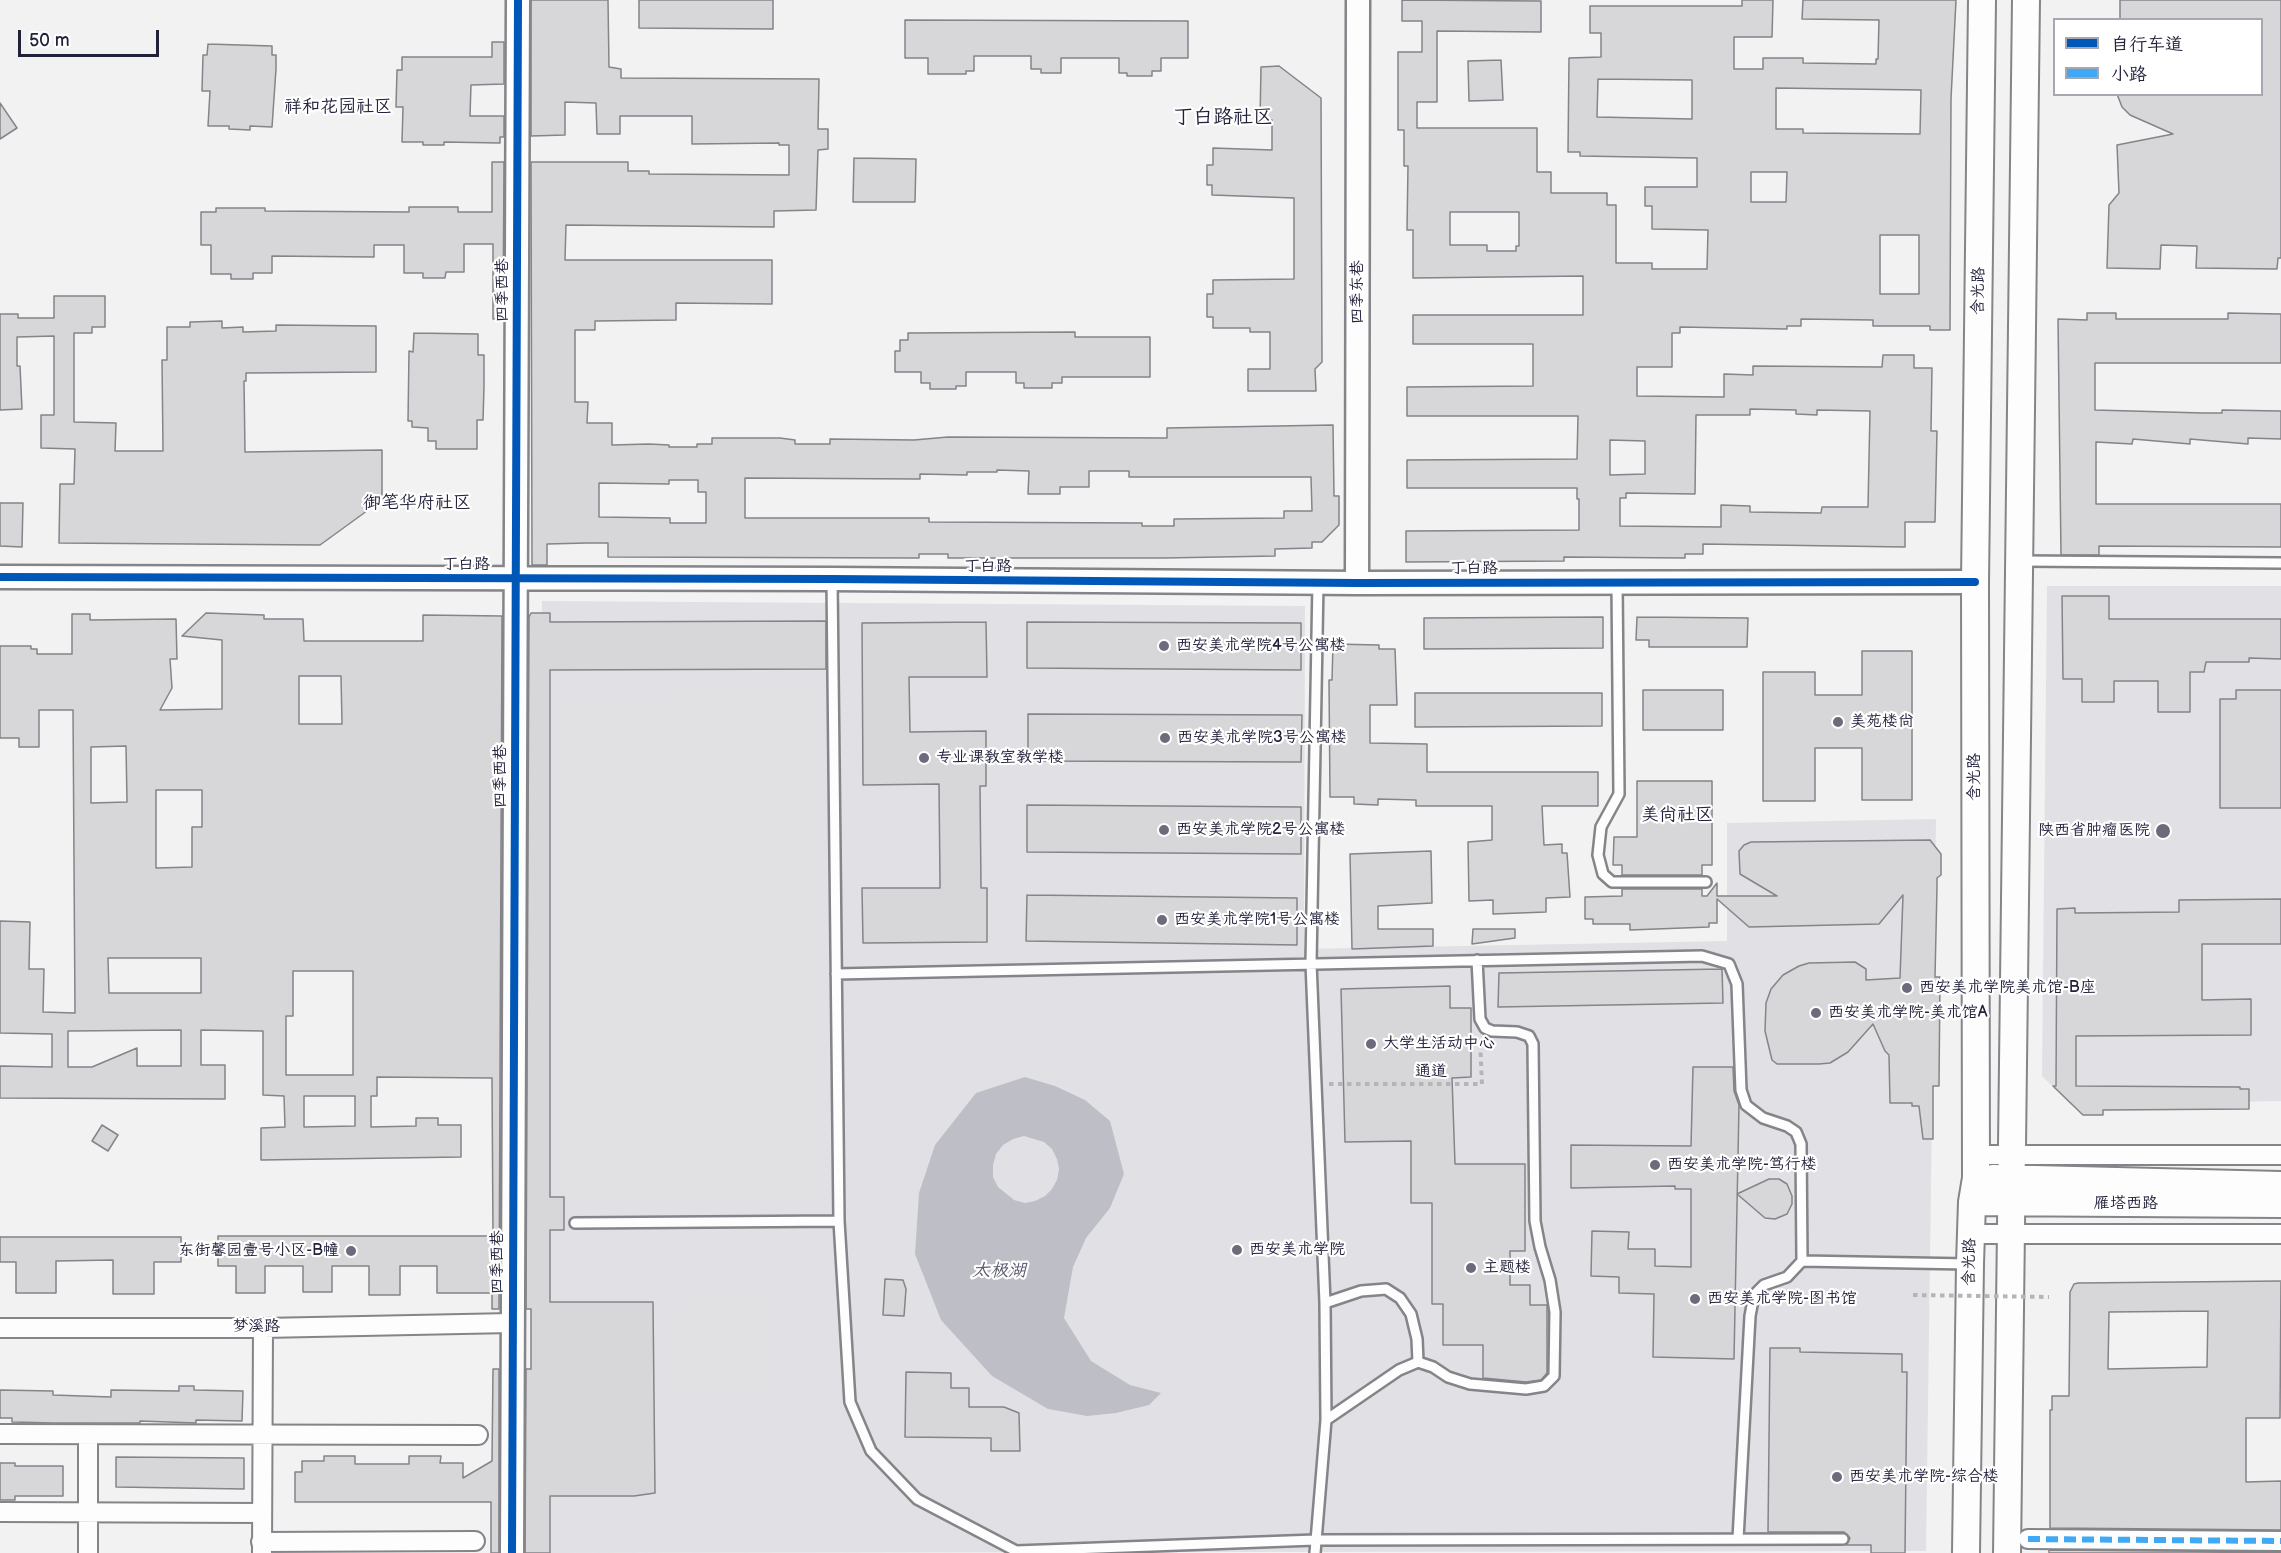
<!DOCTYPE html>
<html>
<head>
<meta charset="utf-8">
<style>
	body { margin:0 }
	#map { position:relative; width:2281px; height:1553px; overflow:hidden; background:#f2f2f3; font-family:"Balsamiq Sans","LXGW WenKai TC",sans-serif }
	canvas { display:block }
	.legend { position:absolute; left:2053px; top:18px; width:210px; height:78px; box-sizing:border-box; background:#fff; border:2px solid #a7a7b1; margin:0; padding:8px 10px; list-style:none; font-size:18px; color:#22223b }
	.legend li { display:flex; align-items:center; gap:12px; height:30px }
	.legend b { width:30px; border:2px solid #a7a7b1 }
	.scale { position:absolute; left:18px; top:30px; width:141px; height:27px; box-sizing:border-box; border:3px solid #22223b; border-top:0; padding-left:8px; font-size:18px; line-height:21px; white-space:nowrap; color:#22223b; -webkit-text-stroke:4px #fff; paint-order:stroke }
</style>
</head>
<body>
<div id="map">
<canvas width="2281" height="1553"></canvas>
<ul class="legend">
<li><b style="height:8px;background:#0057b8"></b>自行车道</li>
<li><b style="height:8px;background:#3fa9f5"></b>小路</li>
</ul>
<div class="scale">50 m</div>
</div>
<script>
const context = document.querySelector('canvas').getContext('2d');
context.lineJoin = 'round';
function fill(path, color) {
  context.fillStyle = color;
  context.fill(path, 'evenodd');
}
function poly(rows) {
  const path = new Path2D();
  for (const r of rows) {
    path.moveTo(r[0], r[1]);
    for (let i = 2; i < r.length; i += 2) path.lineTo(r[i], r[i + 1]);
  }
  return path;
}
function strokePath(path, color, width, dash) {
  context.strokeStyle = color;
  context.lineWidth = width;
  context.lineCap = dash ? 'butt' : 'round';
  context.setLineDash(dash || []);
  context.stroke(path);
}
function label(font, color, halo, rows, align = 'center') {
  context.font = font + ' "Balsamiq Sans","LXGW WenKai TC",sans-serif';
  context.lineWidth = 4.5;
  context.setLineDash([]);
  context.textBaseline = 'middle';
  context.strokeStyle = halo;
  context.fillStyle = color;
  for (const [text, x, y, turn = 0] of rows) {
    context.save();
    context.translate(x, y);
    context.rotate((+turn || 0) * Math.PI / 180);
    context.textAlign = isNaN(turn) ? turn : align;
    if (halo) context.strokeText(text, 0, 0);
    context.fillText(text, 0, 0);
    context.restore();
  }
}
fill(poly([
	[2047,586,2281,586,2281,1101,2071,1105,2042,1076],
	[542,601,1305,606,1304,949,1727,941,1727,823,1936,819,1926,1551,545,1553]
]), '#e1e1e5');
fill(poly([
	[815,692,822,1206,562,1205,560,697],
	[677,1299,770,1299,770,1393,673,1393]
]), '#e1e1e4');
fill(poly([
	[1025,1077,1055,1086,1085,1100,1110,1121,1124,1174,1110,1208,1086,1238,1073,1267,1064,1318,1091,1361,1130,1385,1161,1393,1149,1405,1116,1413,1087,1416,1048,1409,992,1376,941,1320,915,1254,919,1193,935,1145,976,1093],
	[1024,1136,1044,1142,1052,1149,1057,1159,1059,1169,1057,1180,1052,1189,1045,1196,1035,1201,1025,1203,1014,1200,998,1187,993,1177,993,1165,996,1154,1003,1145,1013,1139]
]), '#bebec6');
const building = poly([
	[531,0,608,0,609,67,621,69,621,78,819,79,818,129,828,129,828,149,818,150,816,210,774,211,774,227,566,225,565,260,772,260,772,304,676,303,676,320,595,321,595,330,575,330,575,402,588,402,587,423,612,423,612,445,649,444,669,445,669,447,697,447,697,444,712,444,712,438,780,438,795,440,795,444,830,444,830,439,914,440,948,437,1167,438,1167,428,1333,425,1334,496,1339,496,1339,525,1322,542,1312,542,1312,548,1275,549,1275,556,1164,558,948,558,948,554,919,554,919,558,608,557,608,543,587,543,547,544,547,565,532,565,531,162,628,162,628,171,649,171,649,174,789,175,789,145,779,145,779,143,692,144,692,116,620,116,620,134,597,134,596,103,565,102,565,135,531,136,531,0],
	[997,470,1029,471,1028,494,1060,494,1060,487,1089,487,1089,471,1129,471,1129,477,1311,477,1312,511,1284,511,1284,518,1174,519,1174,526,1142,526,1142,523,929,522,929,518,745,518,745,478,920,479,920,474,967,475,967,472,997,472,997,470],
	[669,480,698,480,698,492,706,492,706,523,670,523,670,518,599,517,599,483,669,484,669,480],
	[639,0,773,0,773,29,639,28,639,0],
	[1402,0,1541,1,1541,32,1437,31,1437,102,1417,102,1417,128,1537,128,1537,172,1551,172,1551,193,1607,193,1607,205,1616,205,1616,263,1652,263,1652,269,1707,269,1708,230,1652,229,1652,206,1645,206,1645,187,1697,187,1697,158,1580,156,1580,152,1568,152,1569,58,1601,57,1601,33,1590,33,1590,6,1742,6,1742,0,1773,0,1772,37,1734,37,1734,69,1763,69,1763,58,1803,58,1803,63,1876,64,1876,59,1878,59,1879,20,1802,19,1803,0,1956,0,1951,99,1950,330,1930,330,1930,326,1873,326,1873,320,1801,319,1801,326,1787,326,1787,329,1680,327,1680,333,1672,333,1672,367,1637,367,1637,396,1724,397,1724,374,1753,375,1753,366,1882,367,1883,355,1914,355,1914,368,1932,368,1931,431,1937,431,1935,522,1905,522,1905,547,1703,544,1703,554,1685,554,1685,558,1564,557,1564,561,1406,562,1406,531,1579,530,1579,499,1577,499,1577,488,1407,488,1407,460,1577,459,1578,416,1407,416,1407,387,1533,386,1533,344,1413,344,1413,315,1583,315,1583,276,1413,278,1413,230,1407,230,1408,166,1404,166,1404,130,1398,130,1398,52,1422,52,1422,21,1402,21,1402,0],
	[1598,79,1692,80,1692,119,1597,117,1598,79],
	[1776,88,1921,90,1920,134,1803,133,1803,129,1776,129,1776,88],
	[1751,172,1787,172,1786,202,1751,202,1751,172],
	[1450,212,1519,212,1519,246,1516,246,1516,251,1487,251,1487,245,1450,245,1450,212],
	[1880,235,1919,235,1919,294,1880,294,1880,235],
	[1750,409,1796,410,1796,414,1817,415,1817,410,1870,411,1868,507,1822,507,1821,513,1750,512,1750,506,1721,505,1721,527,1620,526,1620,498,1626,498,1626,493,1695,494,1696,415,1750,415,1750,409],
	[1610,440,1645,441,1645,474,1610,475,1610,440],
	[2120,0,2281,0,2281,258,2278,258,2277,269,2196,268,2197,246,2161,245,2160,269,2107,268,2109,205,2119,193,2117,145,2173,134,2130,115,2122,107,2117,94,2262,94,2262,20,2120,20,2120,0],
	[905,20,1188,21,1188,58,1161,58,1161,71,1152,71,1152,76,1127,76,1127,73,1119,73,1119,58,1061,58,1061,73,1041,73,1041,69,1031,69,1031,56,974,56,974,71,966,71,966,74,928,74,928,58,905,58,905,20],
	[492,42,504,42,504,84,471,85,470,116,504,116,504,137,500,137,500,143,444,142,444,145,423,145,423,142,402,142,403,107,396,107,397,70,402,70,402,57,492,57,492,42],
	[208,44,272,46,272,55,276,55,276,69,272,127,250,126,250,130,229,129,229,126,208,126,210,91,202,91,203,55,207,55,208,44],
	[1501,60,1503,100,1469,101,1468,61,1501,60],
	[1279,66,1321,98,1322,362,1315,369,1316,391,1248,391,1248,369,1270,369,1270,332,1250,332,1250,328,1213,328,1213,317,1207,317,1207,294,1213,294,1213,280,1294,279,1294,198,1212,195,1212,185,1207,185,1207,165,1213,165,1213,148,1272,150,1272,120,1260,120,1261,67,1279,66],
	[0,103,17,128,0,139,0,103],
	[854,158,916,159,915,202,853,202,854,158],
	[492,162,504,162,503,319,493,319,493,244,464,244,464,272,446,272,445,278,423,278,423,273,404,273,404,245,374,245,374,257,272,256,272,273,253,273,253,279,231,279,231,274,211,274,211,245,201,245,201,212,216,212,216,208,265,208,265,211,409,212,409,207,458,207,458,212,492,212,492,162],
	[54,296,105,296,105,327,92,327,92,333,74,333,74,422,116,423,115,451,163,451,162,360,167,360,167,327,190,327,190,322,222,321,222,328,243,327,243,332,276,331,276,325,376,326,376,372,246,373,246,381,244,381,245,452,382,450,382,500,320,545,59,543,60,484,74,484,75,449,41,448,41,415,54,415,54,336,17,337,17,366,20,366,22,409,0,410,0,314,18,314,18,318,54,318,54,296],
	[2087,313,2116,313,2116,319,2228,319,2228,313,2281,314,2281,363,2095,363,2095,410,2203,413,2222,413,2222,410,2281,411,2281,439,2248,438,2248,444,2190,439,2190,444,2133,439,2132,444,2096,442,2096,504,2281,504,2281,547,2099,546,2099,555,2061,555,2058,319,2087,320,2087,313],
	[1075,332,1075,337,1150,337,1150,377,1062,377,1062,383,1052,383,1052,388,1024,388,1024,383,1016,383,1016,372,966,372,966,386,956,386,956,389,930,389,930,383,921,383,921,372,895,372,895,351,900,351,900,340,908,340,908,333,1075,332],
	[414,333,478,334,478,355,484,355,484,387,483,420,477,420,477,449,436,449,436,441,428,441,428,428,412,427,412,421,408,421,409,351,413,352,414,333],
	[0,503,23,503,22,547,0,546,0,503],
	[2062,596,2109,596,2109,619,2281,619,2281,659,2249,658,2249,662,2206,662,2204,672,2190,672,2190,712,2158,712,2158,681,2114,681,2114,702,2082,702,2082,679,2063,679,2062,596],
	[206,613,264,615,264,619,303,619,304,641,423,641,423,615,502,616,499,1309,492,1309,492,1293,437,1293,437,1266,400,1266,400,1295,369,1295,369,1266,332,1266,332,1292,303,1292,303,1266,265,1266,265,1293,236,1293,236,1266,218,1266,218,1236,493,1236,492,1078,377,1077,377,1096,371,1096,371,1127,416,1126,416,1118,438,1118,438,1125,461,1125,461,1157,261,1160,261,1128,285,1127,284,1096,263,1095,263,1031,201,1030,201,1065,225,1065,225,1099,0,1098,0,1066,52,1067,52,1034,0,1033,0,921,30,922,29,969,44,969,43,1012,75,1013,73,710,39,710,39,747,19,747,19,738,0,738,0,646,31,646,31,649,37,649,37,654,72,654,72,614,90,614,90,620,176,619,177,659,170,659,172,688,160,710,222,709,222,640,182,636,206,613],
	[299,676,341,676,342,724,299,724,299,676],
	[126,746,127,802,91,803,91,747,126,746],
	[156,790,202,790,202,827,192,827,192,867,156,868,156,790],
	[108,958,201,958,201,993,109,993,108,958],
	[293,971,353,971,353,1075,286,1075,286,1016,293,1016,293,971],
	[181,1030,181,1066,137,1066,137,1048,92,1067,68,1067,68,1031,181,1030],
	[304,1096,355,1096,355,1126,304,1127,304,1096],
	[531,613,550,613,550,622,826,621,826,669,550,670,550,1197,564,1197,564,1230,550,1230,550,1302,653,1302,655,1493,634,1496,550,1496,550,1553,525,1553,526,1369,531,1369,531,1309,526,1309,529,617,531,613],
	[1603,617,1603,648,1424,649,1424,618,1603,617],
	[1637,617,1748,618,1747,647,1649,647,1649,640,1636,640,1637,617],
	[986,622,987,677,909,677,910,732,986,731,986,786,980,786,981,888,987,888,987,942,863,943,862,888,940,888,940,882,939,784,863,785,862,623,986,622],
	[1027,622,1301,623,1301,670,1027,668,1027,622],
	[1333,644,1379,645,1379,649,1395,649,1397,705,1370,705,1370,743,1427,744,1427,772,1598,772,1598,806,1542,806,1544,845,1562,844,1562,853,1567,853,1570,897,1546,898,1546,912,1493,914,1493,900,1469,901,1468,842,1492,840,1492,806,1416,806,1416,800,1378,799,1378,805,1354,804,1354,797,1330,797,1329,680,1332,680,1333,644],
	[1862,651,1912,651,1912,800,1862,800,1862,748,1815,748,1815,801,1763,801,1763,672,1815,672,1815,695,1862,695,1862,651],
	[1643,690,1723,690,1723,730,1643,730,1643,690],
	[2236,690,2281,690,2281,808,2220,808,2220,699,2236,699,2236,690],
	[1415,693,1602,693,1602,726,1415,727,1415,693],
	[1028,714,1302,715,1301,762,1028,761,1028,714],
	[1637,781,1712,781,1712,865,1702,865,1702,875,1622,875,1622,865,1613,865,1614,837,1637,837,1637,781],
	[1027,805,1301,807,1301,854,1027,852,1027,805],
	[1930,840,1941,854,1941,875,1937,878,1937,887,1935,977,1940,977,1939,1086,1933,1086,1933,1139,1923,1139,1919,1106,1912,1106,1912,1103,1890,1103,1889,1055,1885,1051,1873,1024,1848,1052,1830,1063,1819,1064,1777,1064,1772,1060,1765,1031,1766,1003,1771,989,1783,975,1799,966,1809,963,1855,962,1866,969,1866,980,1900,978,1903,895,1879,924,1749,927,1717,899,1717,923,1709,923,1709,927,1630,930,1630,924,1593,924,1593,919,1585,919,1585,897,1622,896,1622,889,1702,889,1702,896,1707,896,1717,883,1717,896,1777,896,1740,874,1739,851,1744,845,1751,842,1930,840],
	[1431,851,1432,903,1378,906,1378,929,1433,929,1433,946,1352,949,1350,854,1431,851],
	[1027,895,1297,898,1297,945,1026,941,1027,895],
	[2281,899,2281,944,2202,944,2202,1000,2251,999,2251,1035,2076,1036,2076,1086,2240,1087,2240,1089,2249,1089,2249,1109,2103,1110,2103,1115,2083,1115,2053,1086,2056,1086,2057,909,2075,908,2075,913,2179,912,2179,900,2281,899],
	[1473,929,1515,929,1515,938,1472,944,1473,929],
	[1722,969,1723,1003,1498,1007,1499,973,1722,969],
	[1450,986,1450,1008,1471,1008,1471,1077,1452,1078,1455,1164,1525,1164,1525,1251,1510,1251,1510,1285,1530,1285,1530,1305,1547,1305,1547,1373,1541,1380,1526,1382,1483,1378,1483,1345,1443,1345,1443,1304,1432,1304,1432,1203,1411,1203,1411,1141,1345,1142,1341,989,1450,986],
	[1693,1067,1733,1067,1734,1091,1739,1105,1734,1359,1653,1357,1654,1294,1619,1293,1619,1277,1591,1276,1592,1231,1629,1232,1628,1249,1655,1249,1655,1266,1691,1267,1691,1189,1675,1189,1675,1186,1571,1188,1571,1145,1691,1146,1693,1067],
	[102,1125,118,1135,108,1151,92,1141,102,1125],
	[1769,1179,1779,1179,1787,1184,1792,1196,1792,1204,1787,1214,1775,1219,1765,1218,1737,1194,1769,1179],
	[0,1237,181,1237,181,1262,154,1262,154,1294,113,1294,113,1260,56,1261,56,1293,16,1293,16,1262,0,1262,0,1237],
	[885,1279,903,1280,906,1289,904,1316,883,1315,885,1279],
	[2281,1281,2280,1418,2246,1418,2246,1482,2281,1481,2281,1530,2050,1528,2050,1410,2052,1410,2052,1396,2069,1396,2070,1292,2074,1284,2078,1283,2281,1281],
	[2208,1311,2207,1367,2108,1369,2109,1312,2208,1311],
	[1770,1348,1800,1348,1800,1352,1902,1354,1902,1372,1907,1372,1905,1553,1871,1553,1871,1545,1846,1545,1850,1538,1844,1532,1768,1532,1770,1348],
	[493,1369,499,1369,499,1553,491,1553,491,1502,295,1502,295,1472,302,1472,302,1461,324,1461,324,1456,355,1456,355,1464,409,1464,409,1456,441,1456,440,1463,463,1463,463,1478,492,1461,493,1369],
	[906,1372,951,1373,951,1388,969,1388,969,1407,1004,1407,1019,1413,1020,1451,991,1451,991,1438,905,1437,906,1372],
	[179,1386,194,1386,194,1390,243,1391,242,1421,196,1420,196,1423,140,1421,140,1423,54,1423,12,1422,12,1418,0,1418,0,1390,53,1391,53,1395,111,1397,111,1390,179,1391,179,1386],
	[116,1457,244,1458,244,1489,116,1487,116,1457],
	[0,1463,15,1463,15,1466,63,1466,63,1496,15,1496,15,1500,0,1500,0,1463],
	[2049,1550,2281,1552,2281,1553,2049,1553,2049,1550]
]);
fill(building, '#d7d7d9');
strokePath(building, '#848489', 1.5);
const service = poly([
	[2022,561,2281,563],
	[832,580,839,1221,850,1402,871,1451,917,1499,1016,1551,1315,1540,1843,1539],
	[1617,583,1619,794,1601,827,1598,855,1603,874,1612,882,1706,882],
	[836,974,1702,956,1729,964,1737,984,1741,1090,1746,1105,1763,1118,1787,1126,1796,1132,1801,1144,1802,1261,1787,1277,1764,1285,1754,1295,1750,1316,1738,1539],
	[575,1223,839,1221],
	[1802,1261,1968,1264],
	[1325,1303,1361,1291,1386,1289,1400,1298,1411,1314,1417,1339,1418,1362,1399,1370,1326,1420],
	[1418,1362,1433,1367,1448,1377,1470,1384,1526,1389,1544,1386,1554,1376,1555,1312,1550,1280,1540,1247,1535,1221,1533,1044,1529,1036,1517,1032,1492,1031,1485,1028,1480,1019,1477,960],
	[1315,1553,1326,1420,1325,1303,1311,963,1318,583]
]);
const minor = poly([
	[1976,1155,2281,1155],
	[1971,1234,2281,1234],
	[0,1328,263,1328,512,1323],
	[0,1434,478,1435],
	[88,1435,88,1553],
	[0,1512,262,1513],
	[2028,1539,2281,1541],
	[261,1542,475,1541],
	[262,1553,263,1328]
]);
const tertiary = poly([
	[0,577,832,579,1357,583,1975,582],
	[1357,583,1358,0],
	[512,1553,518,0]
]);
const secondary = poly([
	[1993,1178,2281,1185],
	[1972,1202,2281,1204],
	[1966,1553,1970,1264,1972,1202,1976,1178,1975,582,1982,0],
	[2007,1553,2026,0]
]);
strokePath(service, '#848489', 14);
strokePath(minor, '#848489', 22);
strokePath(tertiary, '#848489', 27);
strokePath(secondary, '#848489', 30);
strokePath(poly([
	[1329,1084,1482,1084,1480,1040]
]), '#b5b5b8', 4, [4.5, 4.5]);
strokePath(service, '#fdfdfd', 9);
strokePath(minor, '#fdfdfd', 18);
strokePath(tertiary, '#fdfdfd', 22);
strokePath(secondary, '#fdfdfd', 26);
strokePath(poly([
	[1913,1295,2049,1297]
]), '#b5b5b8', 4, [4.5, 4.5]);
strokePath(poly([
	[2028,1539,2281,1541]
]), '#3fa9f5', 6, [12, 6]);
strokePath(poly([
	[0,577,832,579,1357,583,1975,582],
	[512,1553,518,0]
]), '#0057b8', 8);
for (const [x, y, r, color] of [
	[1164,646,6,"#6b6b7b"],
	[1838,722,6,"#6b6b7b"],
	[1165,738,6,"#6b6b7b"],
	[924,758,6,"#6b6b7b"],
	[1164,830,6,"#6b6b7b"],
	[2163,831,8,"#6b6b7b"],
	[1162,920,6,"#6b6b7b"],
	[1907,988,6,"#6b6b7b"],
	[1816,1013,6,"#6b6b7b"],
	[1371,1044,6,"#6b6b7b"],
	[1655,1165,6,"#6b6b7b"],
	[1237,1250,6,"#6b6b7b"],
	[351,1251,6,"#6b6b7b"],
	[1471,1268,6,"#6b6b7b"],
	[1695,1299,6,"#6b6b7b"],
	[1837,1477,6,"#6b6b7b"]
]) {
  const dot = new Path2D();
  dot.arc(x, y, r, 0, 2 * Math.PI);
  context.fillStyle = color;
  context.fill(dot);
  strokePath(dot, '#fff', 2);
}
label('16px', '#22223b', '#fff', [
	["四季西巷",503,290,-90],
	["含光路",1979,291,-89],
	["四季东巷",1358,292,-90],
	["丁白路",466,565],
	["丁白路",988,567],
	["丁白路",1474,569],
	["四季西巷",501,776,-90],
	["含光路",1975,777,-90],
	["通道",1431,1072],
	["雁塔西路",2126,1204],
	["四季西巷",498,1262,-90],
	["含光路",1970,1262,-89],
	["梦溪路",256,1327]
]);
label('16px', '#22223b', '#fff', [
	["西安美术学院4号公寓楼",1176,646],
	["美苑楼尚",1850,722],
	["西安美术学院3号公寓楼",1177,738],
	["专业课教室教学楼",936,758],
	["西安美术学院2号公寓楼",1176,830],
	["陕西省肿瘤医院",2150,831,"right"],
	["西安美术学院1号公寓楼",1174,920],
	["西安美术学院美术馆-B座",1919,988],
	["西安美术学院-美术馆A",1828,1013],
	["大学生活动中心",1383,1044],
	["西安美术学院-笃行楼",1667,1165],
	["西安美术学院",1249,1250],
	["东街馨园壹号小区-B幢",339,1251,"right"],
	["主题楼",1483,1268],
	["西安美术学院-图书馆",1707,1299],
	["西安美术学院-综合楼",1849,1477]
], 'left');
label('18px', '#22223b', '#fff', [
	["祥和花园社区",338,107],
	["御笔华府社区",417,503],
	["美尚社区",1677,815]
]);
label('italic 18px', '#58586b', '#fff', [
	["太极湖",999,1271]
]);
label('20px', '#22223b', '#fff', [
	["丁白路社区",1223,118]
]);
</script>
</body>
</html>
